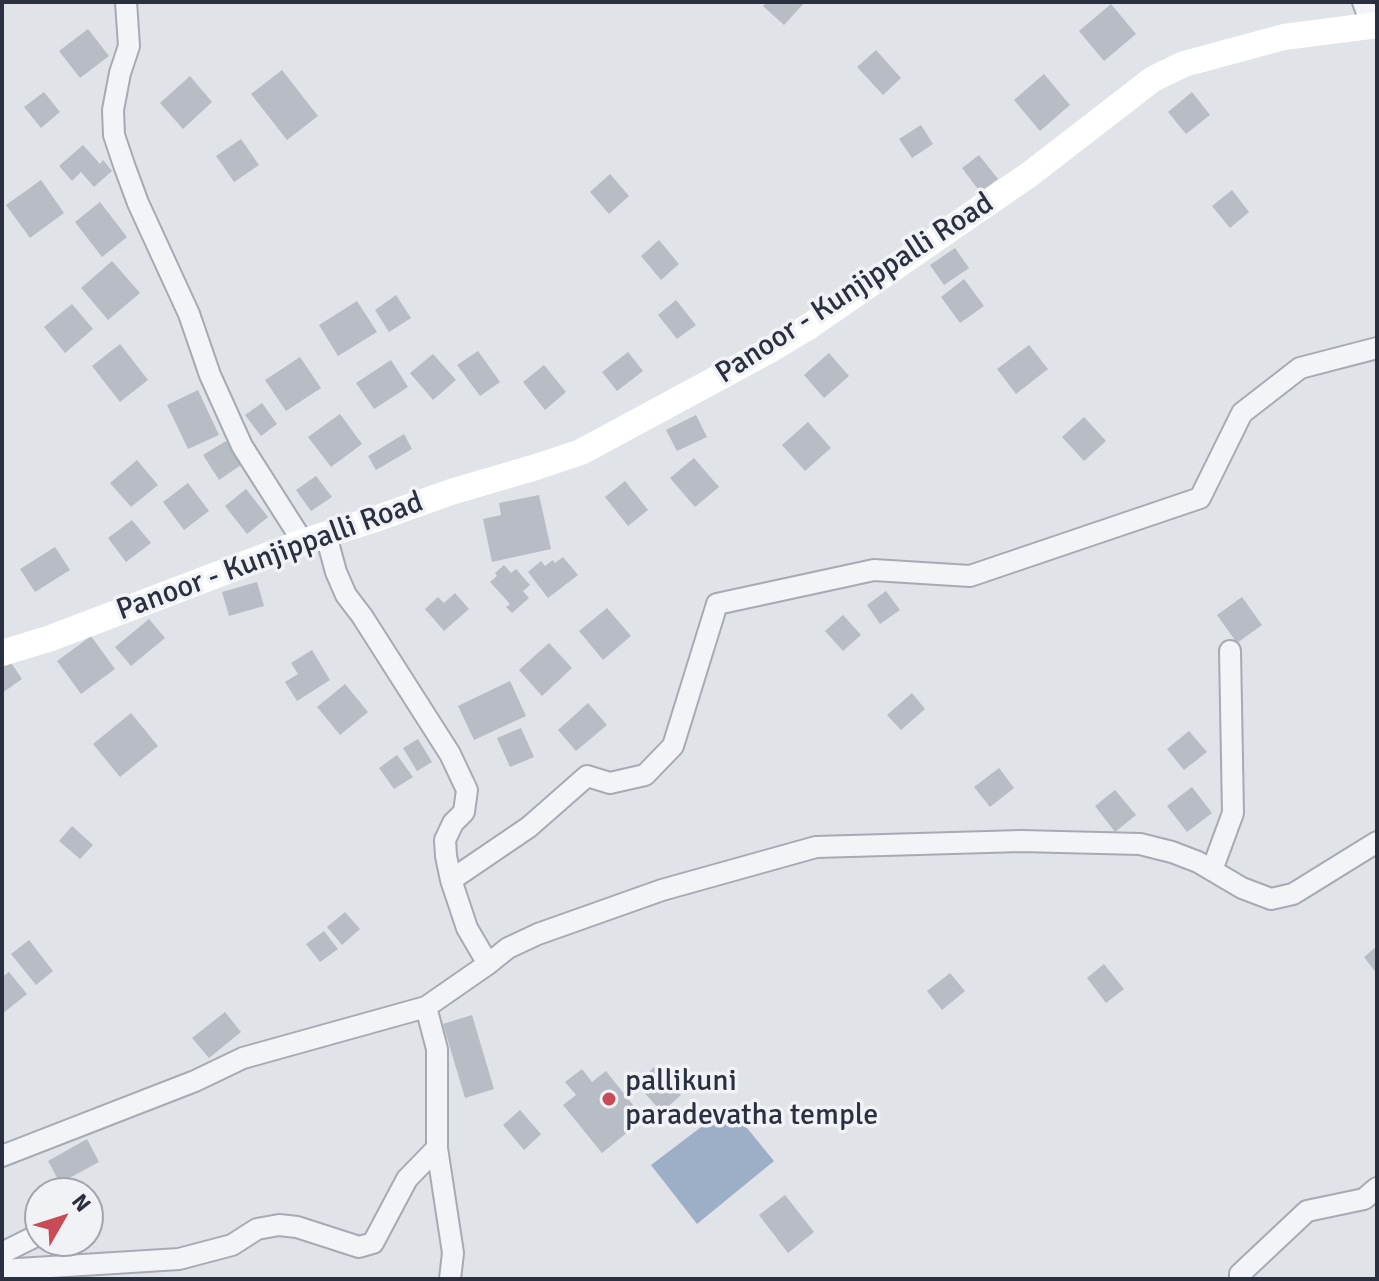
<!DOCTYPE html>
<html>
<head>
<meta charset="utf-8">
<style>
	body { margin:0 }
	#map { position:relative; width:1379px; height:1281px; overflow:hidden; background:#e0e3e8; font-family:Signika,sans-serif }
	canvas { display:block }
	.frame { position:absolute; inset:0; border:4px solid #2a303f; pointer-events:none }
	.north { position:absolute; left:24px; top:1177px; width:80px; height:80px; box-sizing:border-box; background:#f0f2f6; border:2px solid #a1a4ad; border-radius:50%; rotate:51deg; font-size:22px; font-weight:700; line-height:32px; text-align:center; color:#2a303f }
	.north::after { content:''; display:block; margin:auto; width:28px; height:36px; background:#c84b57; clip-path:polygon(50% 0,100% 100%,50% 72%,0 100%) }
</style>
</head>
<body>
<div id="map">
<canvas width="1379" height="1281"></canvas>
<div class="frame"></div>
<div class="north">N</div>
</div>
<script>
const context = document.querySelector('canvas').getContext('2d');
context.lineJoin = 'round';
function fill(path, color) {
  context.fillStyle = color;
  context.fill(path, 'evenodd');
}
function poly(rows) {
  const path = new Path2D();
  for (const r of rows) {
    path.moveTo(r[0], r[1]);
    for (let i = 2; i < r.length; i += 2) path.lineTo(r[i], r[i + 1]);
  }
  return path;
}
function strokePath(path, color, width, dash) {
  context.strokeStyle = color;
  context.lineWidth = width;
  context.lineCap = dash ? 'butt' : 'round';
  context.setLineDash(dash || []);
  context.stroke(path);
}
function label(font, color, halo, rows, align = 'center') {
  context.font = font + ' Signika,sans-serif';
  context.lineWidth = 7;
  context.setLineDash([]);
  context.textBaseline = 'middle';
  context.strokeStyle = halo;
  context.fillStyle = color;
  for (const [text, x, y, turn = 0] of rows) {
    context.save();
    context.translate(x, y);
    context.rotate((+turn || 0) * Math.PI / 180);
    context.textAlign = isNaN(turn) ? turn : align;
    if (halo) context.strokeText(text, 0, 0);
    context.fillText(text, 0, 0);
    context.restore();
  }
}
fill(poly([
	[729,1106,774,1161,697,1224,651,1165]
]), '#9dafc7');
fill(poly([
	[767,2,805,2,784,25,763,6],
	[1111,4,1136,34,1104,61,1079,31],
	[88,29,109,56,80,78,59,51],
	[876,50,901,78,883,95,857,67],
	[282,70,318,116,287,140,251,94],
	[1044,74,1070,105,1040,131,1014,100],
	[190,76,212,102,183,129,160,103],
	[44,92,60,112,41,128,24,107],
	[1192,92,1210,115,1186,134,1168,112],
	[921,125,933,144,912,158,899,139],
	[241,139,259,165,234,182,216,156],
	[83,145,100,164,103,160,112,171,94,187,81,172,72,181,59,166],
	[979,155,998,179,980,192,962,168],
	[610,174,629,196,609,214,590,192],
	[41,180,64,213,30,238,6,205],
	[1232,190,1249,212,1230,228,1212,206],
	[100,202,127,237,102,257,75,222],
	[659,240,679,264,661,280,641,256],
	[955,248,969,268,944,285,930,265],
	[112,261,140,293,108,320,81,288],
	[964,279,984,306,960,323,941,297],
	[396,295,411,318,389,332,375,310],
	[676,300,696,325,677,339,658,315],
	[357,301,377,332,338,356,319,325],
	[72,304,93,329,65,353,44,327],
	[120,344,148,380,120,402,92,366],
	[1029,345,1048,369,1016,394,997,369],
	[478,351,500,382,480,396,457,365],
	[628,352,643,371,617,391,602,372],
	[829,353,849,376,824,398,804,375],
	[433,354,456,380,433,400,410,373],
	[300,357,321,388,286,411,265,380],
	[391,360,408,387,374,409,356,383],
	[544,365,566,392,545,410,523,382],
	[198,390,219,435,188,449,167,405],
	[262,403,277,424,261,436,245,415],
	[340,414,362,444,331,467,308,437],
	[696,415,707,437,677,451,666,430],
	[1084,417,1106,441,1084,461,1062,437],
	[808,422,831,448,805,471,782,445],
	[404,434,412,449,376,470,368,456],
	[226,441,241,465,219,480,203,455],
	[694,458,719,487,695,507,670,478],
	[137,460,158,485,131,507,110,483],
	[316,476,332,497,311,511,296,490],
	[625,481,648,510,628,526,605,497],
	[188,483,209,511,184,530,163,502],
	[246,489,268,517,247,534,225,506],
	[539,495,551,549,492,562,483,519,501,515,499,503],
	[132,520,151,543,126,562,108,538],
	[55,547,70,570,35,592,20,569],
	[563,557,578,575,548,598,528,572,541,561,545,566,553,560,555,563],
	[504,565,511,573,516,569,530,585,523,591,529,598,512,613,506,607,510,604,490,582,497,576,495,573],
	[257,582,264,606,229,616,222,592],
	[886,591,900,610,880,624,867,605],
	[455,593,469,609,444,631,425,609,438,597,444,603],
	[1242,597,1262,625,1237,643,1217,615],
	[607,608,631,636,603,660,579,631],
	[843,615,861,635,843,651,825,631],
	[149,619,165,638,131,666,115,647],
	[91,636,115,669,81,694,57,661],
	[549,643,572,668,542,696,519,670],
	[312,650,330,680,297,701,285,682,298,674,291,663],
	[10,661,22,679,2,693,2,667],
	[510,681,526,716,474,740,458,706],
	[345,684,368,712,340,735,317,707],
	[912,693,925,709,901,730,887,715],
	[588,703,607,725,576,751,558,730],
	[131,713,158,746,120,777,93,744],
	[521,728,534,757,510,767,497,738],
	[1189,731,1207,752,1184,770,1167,749],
	[418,739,432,762,417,771,403,748],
	[397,755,413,777,394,789,379,768],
	[999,768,1014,788,990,807,974,787],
	[1192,787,1212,813,1187,832,1167,806],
	[1115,790,1136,815,1115,832,1095,806],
	[72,826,93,845,80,859,59,841],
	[345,912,360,929,342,945,327,927],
	[324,931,338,949,320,962,306,944],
	[29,940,53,971,36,985,11,954],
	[1377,946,1377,974,1364,957],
	[1104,964,1124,989,1106,1003,1087,978],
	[9,972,27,994,2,1014,2,977],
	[950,973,965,991,942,1010,927,991],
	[225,1012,241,1032,209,1058,192,1038],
	[472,1015,494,1089,465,1098,443,1024],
	[654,1067,681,1095,662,1112,636,1084],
	[582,1069,592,1082,606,1071,644,1119,602,1153,563,1105,576,1095,565,1082],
	[520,1110,541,1134,524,1150,503,1125],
	[87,1139,99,1162,60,1183,48,1161],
	[785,1195,814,1232,788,1253,759,1215]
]), '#b8bcc5');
const street = poly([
	[126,2,129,46,120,73,113,110,114,135,124,165,138,203,189,314,210,375,242,446,303,542],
	[1363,2,1372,26],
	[326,535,336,572,346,595,362,616,450,754,467,790,464,812,453,823,445,840,446,856,451,880,467,928,488,964],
	[1212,870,1233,813,1230,651],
	[451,880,529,827,587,776,610,783,645,775,673,746,717,604,874,570,970,576,1200,498,1242,413,1300,368,1377,348],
	[426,1007,437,1049,437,1148,453,1253,450,1279],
	[2,1156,195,1081,243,1058,426,1007,488,964,508,948,538,934,662,890,816,847,1021,841,1140,844,1172,852,1198,862,1242,888,1271,899,1293,894,1377,842],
	[2,1253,40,1234],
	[2,1270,179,1259,232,1245,257,1229,279,1225,297,1227,359,1247,373,1243,407,1179,437,1148],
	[1240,1279,1240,1274,1307,1211,1364,1199,1377,1188]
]);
strokePath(street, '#a6aab2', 24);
strokePath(street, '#f3f4f7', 20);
strokePath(poly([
	[2,653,51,638,303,542,378,518,451,492,536,467,581,452,768,351,808,327,1030,174,1153,79,1184,64,1284,37,1377,25]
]), '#fff', 26);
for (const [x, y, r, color] of [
	[609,1099,8,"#c84b57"]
]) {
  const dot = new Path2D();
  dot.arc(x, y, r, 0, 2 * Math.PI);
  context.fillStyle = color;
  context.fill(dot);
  strokePath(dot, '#f0f2f6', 3);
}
label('30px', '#2a303f', '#f0f2f6', [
	["Panoor - Kunjippalli Road",855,289,-33],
	["Panoor - Kunjippalli Road",270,557,-20]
]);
label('30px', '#2a303f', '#f0f2f6', [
	["pallikuni",625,1082],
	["paradevatha temple",625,1116]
], 'left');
</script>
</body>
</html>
